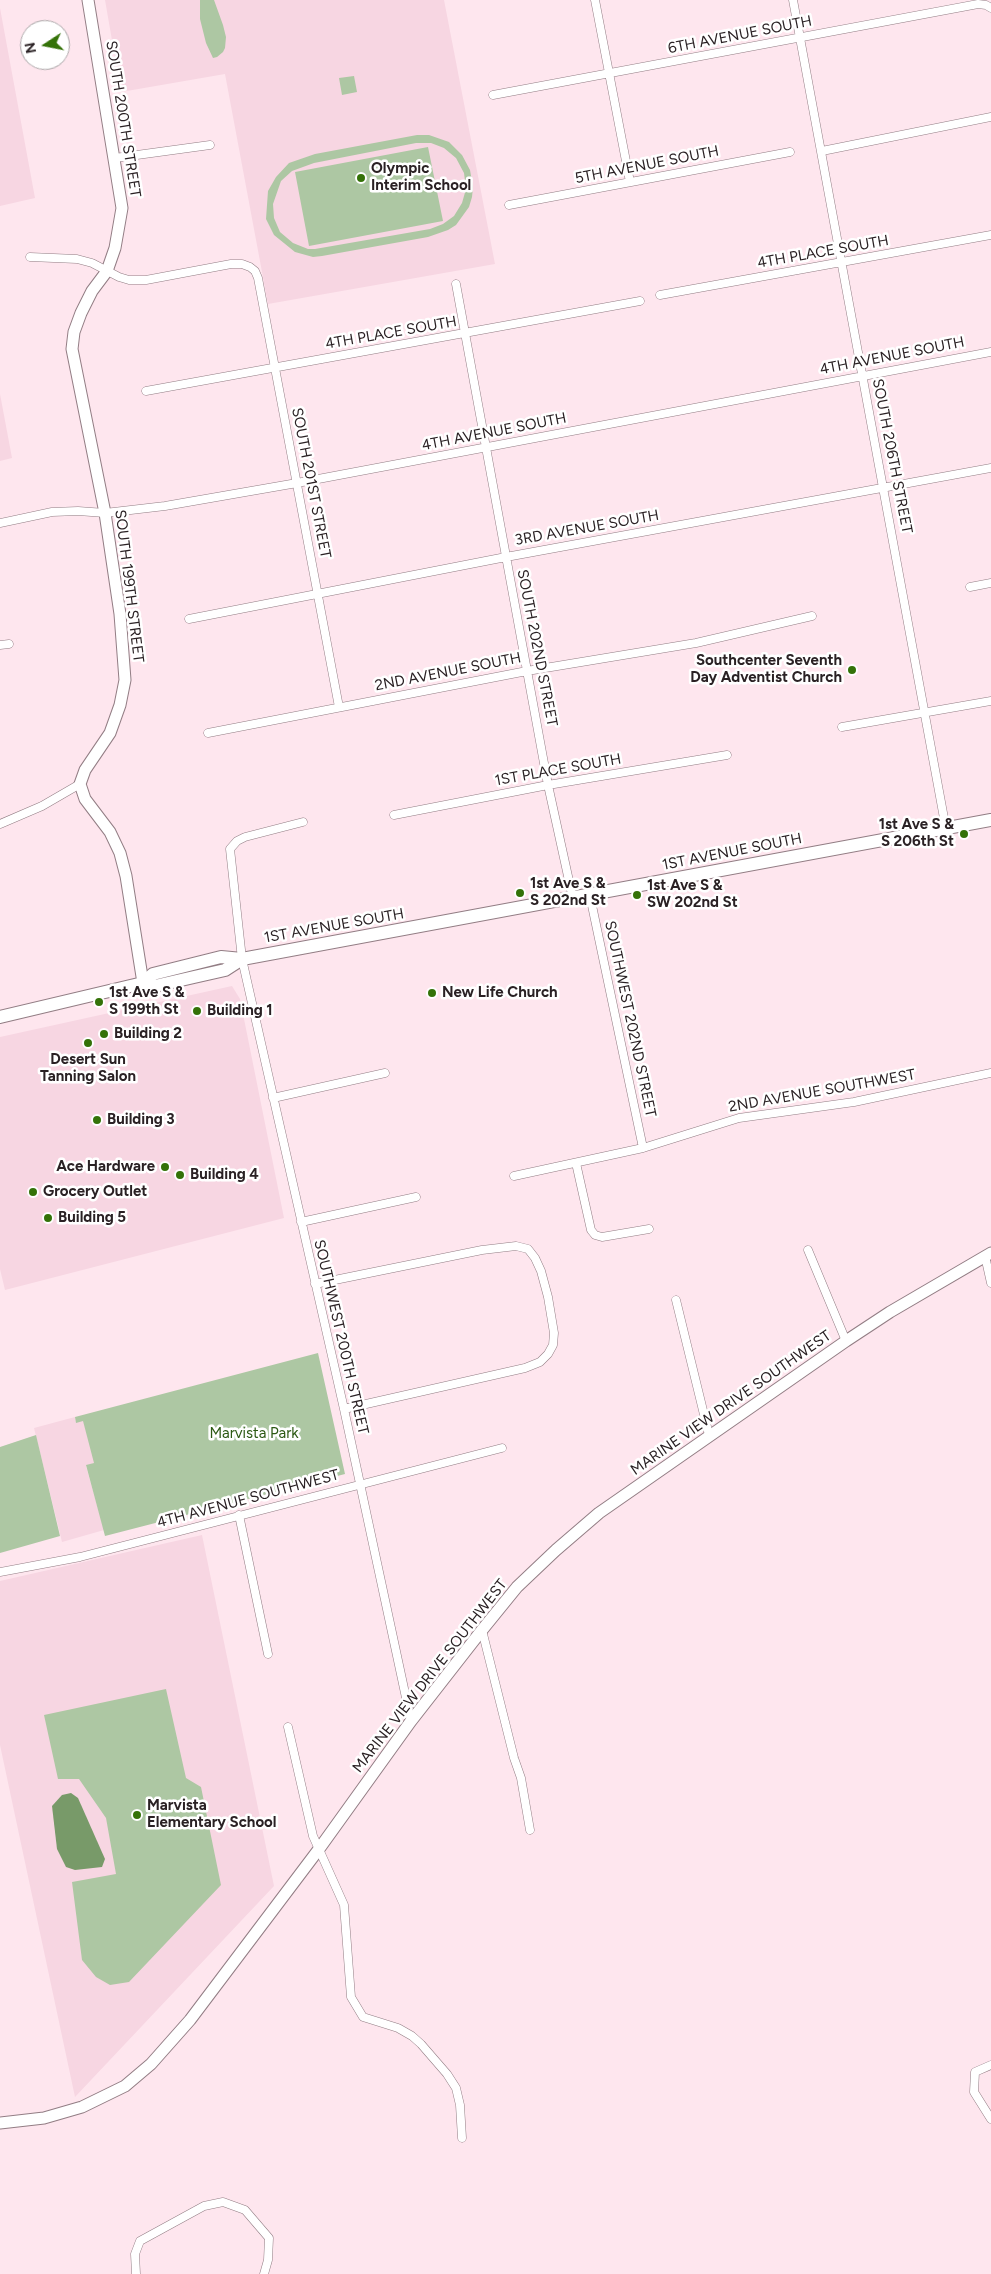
<!DOCTYPE html>
<html>
<head>
<meta charset="utf-8">
<style>
	body { margin:0 }
	#map { position:relative; width:991px; height:2274px; overflow:hidden; background:#fee6ee; font-family:Figtree,sans-serif }
	canvas { display:block }
	.north { position:absolute; left:20px; top:20px; width:50px; height:50px; box-sizing:border-box; background:#fff; border:1px solid #aaa6a7; border-radius:50%; rotate:259deg; font-size:14px; font-weight:700; line-height:20px; text-align:center; color:#2a2124 }
	.north::after { content:''; display:block; margin:auto; width:18px; height:22px; background:#347208; clip-path:polygon(50% 0,100% 100%,50% 72%,0 100%) }
</style>
</head>
<body>
<div id="map">
<canvas width="991" height="2274"></canvas>
<div class="north">N</div>
</div>
<script>
const context = document.querySelector('canvas').getContext('2d');
context.lineJoin = 'round';
function fill(path, color) {
  context.fillStyle = color;
  context.fill(path, 'evenodd');
}
function poly(rows) {
  const path = new Path2D();
  for (const r of rows) {
    path.moveTo(r[0], r[1]);
    for (let i = 2; i < r.length; i += 2) path.lineTo(r[i], r[i + 1]);
  }
  return path;
}
function strokePath(path, color, width, dash) {
  context.strokeStyle = color;
  context.lineWidth = width;
  context.lineCap = dash ? 'butt' : 'round';
  context.setLineDash(dash || []);
  context.stroke(path);
}
function label(font, color, halo, rows, align = 'center') {
  context.font = font + ' Figtree,sans-serif';
  context.lineWidth = 5;
  context.setLineDash([]);
  context.textBaseline = 'middle';
  context.strokeStyle = halo;
  context.fillStyle = color;
  for (const [text, x, y, turn = 0] of rows) {
    context.save();
    context.translate(x, y);
    context.rotate((+turn || 0) * Math.PI / 180);
    context.textAlign = isNaN(turn) ? turn : align;
    if (halo) context.strokeText(text, 0, 0);
    context.fillText(text, 0, 0);
    context.restore();
  }
}
fill(poly([
	[105,0,444,0,495,264,268,304,225,74,121,92],
	[0,8,35,198,0,206],
	[0,394,12,458,0,461],
	[232,986,240,999,284,1218,5,1290,0,1269,0,1037],
	[75,1417,76,1422,83,1420,95,1463,86,1466,104,1530,62,1542,34,1428],
	[202,1535,274,1886,75,2097,0,1745,0,1581]
]), '#f7d6e2');
fill(poly([
	[200,0,214,0,223,25,226,37,225,48,223,52,217,57,213,58,206,43,200,19],
	[354,76,357,92,342,95,339,78],
	[417,135,429,135,449,142,462,155,470,170,473,187,472,197,469,207,456,225,448,230,428,237,322,256,313,257,295,252,274,235,266,219,268,191,276,177,289,163,315,154],
	[416,143,431,143,444,148,456,158,464,173,466,189,462,203,454,216,443,224,430,229,315,249,308,249,293,243,280,232,274,218,273,204,281,181,292,171,314,163],
	[428,147,443,221,309,246,295,172],
	[318,1353,345,1474,105,1536,86,1465,94,1463,83,1421,76,1423,75,1417],
	[36,1435,60,1536,0,1553,0,1447],
	[166,1689,186,1778,201,1787,221,1885,129,1982,110,1985,96,1977,82,1960,72,1882,116,1874,106,1818,79,1779,58,1779,44,1715]
]), '#adc7a3');
fill(poly([
	[71,1793,78,1798,105,1859,102,1867,75,1870,66,1867,57,1849,52,1806,62,1795]
]), '#789a69');
const street = poly([
	[595,0,630,182],
	[793,0,946,829],
	[493,95,978,4,986,5,991,8],
	[822,151,991,117],
	[115,158,210,145],
	[509,205,790,152],
	[30,257,77,259,92,263,119,277,129,280,146,280,231,264,242,264,250,267,255,271,258,278,339,707],
	[456,284,548,785,573,899],
	[660,295,991,235],
	[146,391,640,301],
	[0,523,52,512,78,511,105,513,165,506,297,483,991,352],
	[970,587,991,583],
	[189,619,506,557,991,468],
	[0,645,9,644],
	[842,727,991,701],
	[208,733,527,671,696,643,812,616],
	[394,815,548,785,727,755],
	[303,822,245,837,237,841,230,849,242,959,344,1409,411,1721],
	[0,824,42,806,80,784],
	[590,896,643,1148],
	[273,1098,385,1073],
	[576,1163,591,1230,595,1235,602,1237,649,1229],
	[514,1176,643,1148,739,1118,854,1102,991,1073],
	[301,1222,416,1197],
	[808,1250,846,1341],
	[985,1256,991,1283],
	[315,1284,482,1250,516,1246,528,1249,535,1258,541,1271,548,1297,554,1333,553,1345,548,1354,540,1362,525,1368,344,1409],
	[676,1300,709,1435],
	[239,1515,268,1654],
	[0,1572,80,1557,502,1448],
	[482,1630,514,1758,521,1778,530,1830],
	[288,1727,313,1836,344,1905,351,1997,363,2017,398,2028,412,2036,421,2044,447,2074,456,2088,460,2105,462,2138],
	[991,2065,975,2072,974,2092,991,2119],
	[136,2274,135,2254,140,2241,204,2206,223,2202,245,2210,269,2238,268,2260,264,2274]
]);
const secondary = poly([
	[88,0,122,208,115,248,107,271,92,291,81,313,74,332,72,349,105,513,120,614,125,680,120,705,110,733,85,770,80,784,85,799,110,832,120,853,126,876,143,983],
	[0,2123,44,2118,82,2107,125,2086,151,2064,190,2020,319,1849,411,1721,482,1630,517,1587,556,1550,599,1513,846,1341,890,1312,991,1253]
]);
const primary = poly([
	[143,983,153,974,221,957,242,959,991,820],
	[0,1017,143,983,155,986,194,977,225,970,242,959]
]);
strokePath(street, '#927d84', 9);
strokePath(secondary, '#927d84', 13);
strokePath(primary, '#927d84', 14);
strokePath(street, '#fff', 8);
strokePath(secondary, '#fff', 11);
strokePath(primary, '#fff', 12);
for (const [x, y, r, color] of [
	[361,178,5,"#347208"],
	[852,670,5,"#347208"],
	[964,834,5,"#347208"],
	[520,893,5,"#347208"],
	[637,895,5,"#347208"],
	[432,993,5,"#347208"],
	[99,1002,5,"#347208"],
	[197,1011,5,"#347208"],
	[104,1034,5,"#347208"],
	[88,1043,5,"#347208"],
	[97,1120,5,"#347208"],
	[165,1167,5,"#347208"],
	[180,1175,5,"#347208"],
	[33,1192,5,"#347208"],
	[48,1218,5,"#347208"],
	[137,1815,5,"#347208"]
]) {
  const dot = new Path2D();
  dot.arc(x, y, r, 0, 2 * Math.PI);
  context.fillStyle = color;
  context.fill(dot);
  strokePath(dot, '#fff', 2);
}
label('15px', '#2a2124', '#fff', [
	["6TH AVENUE SOUTH",740,35,-11],
	["SOUTH 200TH STREET",123,119,81],
	["5TH AVENUE SOUTH",647,165,-11],
	["4TH PLACE SOUTH",823,252,-10],
	["4TH PLACE SOUTH",391,333,-10],
	["4TH AVENUE SOUTH",892,356,-11],
	["4TH AVENUE SOUTH",494,432,-11],
	["SOUTH 206TH STREET",892,456,79],
	["SOUTH 201ST STREET",311,483,79],
	["3RD AVENUE SOUTH",587,528,-10],
	["SOUTH 199TH STREET",129,586,83],
	["SOUTH 202ND STREET",537,648,79],
	["2ND AVENUE SOUTH",448,672,-11],
	["1ST PLACE SOUTH",558,770,-10],
	["1ST AVENUE SOUTH",732,852,-11],
	["1ST AVENUE SOUTH",334,926,-10],
	["SOUTHWEST 202ND STREET",630,1019,78],
	["2ND AVENUE SOUTHWEST",822,1091,-10],
	["SOUTHWEST 200TH STREET",341,1337,77],
	["MARINE VIEW DRIVE SOUTHWEST",731,1403,-35],
	["4TH AVENUE SOUTHWEST",248,1499,-15],
	["MARINE VIEW DRIVE SOUTHWEST",430,1676,-52]
]);
label('bold 15px', '#2a2124', '#fff', [
	["Olympic",371,169],
	["Interim School",371,186],
	["Southcenter Seventh",842,661,"right"],
	["Day Adventist Church",842,678,"right"],
	["1st Ave S &",954,825,"right"],
	["S 206th St",954,842,"right"],
	["1st Ave S &",530,884],
	["S 202nd St",530,901],
	["1st Ave S &",647,886],
	["SW 202nd St",647,903],
	["1st Ave S &",109,993],
	["S 199th St",109,1010],
	["New Life Church",442,993],
	["Building 1",207,1011],
	["Building 2",114,1034],
	["Desert Sun",88,1060,"center"],
	["Tanning Salon",88,1077,"center"],
	["Building 3",107,1120],
	["Ace Hardware",155,1167,"right"],
	["Building 4",190,1175],
	["Grocery Outlet",43,1192],
	["Building 5",58,1218],
	["Marvista",147,1806],
	["Elementary School",147,1823]
], 'left');
label('15px', '#2c5913', '#fff', [
	["Marvista Park",254,1434]
]);
</script>
</body>
</html>
